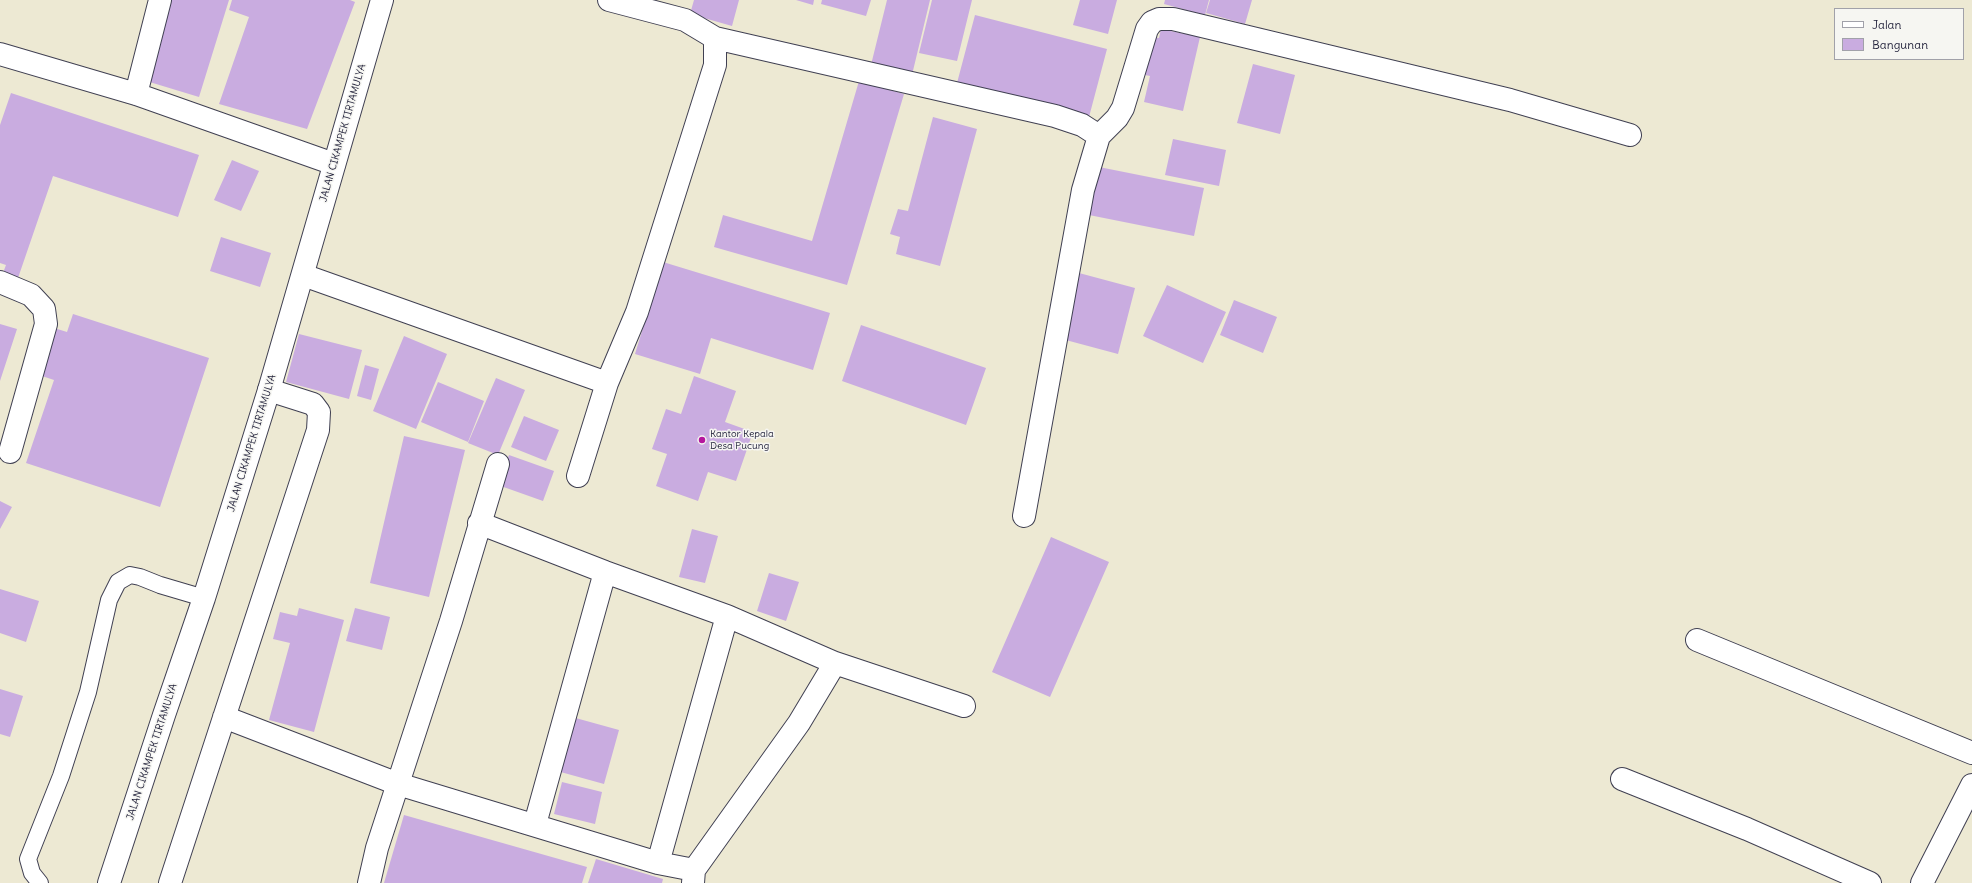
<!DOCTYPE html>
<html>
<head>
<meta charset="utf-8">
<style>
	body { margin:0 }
	#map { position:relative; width:1972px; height:883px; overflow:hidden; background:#ede9d3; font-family:Delius,sans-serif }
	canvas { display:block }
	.legend { position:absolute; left:1834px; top:8px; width:130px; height:52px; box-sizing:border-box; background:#f6f6f2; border:1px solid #a1a1a9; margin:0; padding:5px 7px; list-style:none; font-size:12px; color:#22223b }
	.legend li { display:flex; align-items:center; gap:8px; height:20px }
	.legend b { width:20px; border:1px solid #a1a1a9 }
</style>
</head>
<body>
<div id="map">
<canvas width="1972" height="883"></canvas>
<ul class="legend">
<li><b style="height:5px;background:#fff"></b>Jalan</li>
<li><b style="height:11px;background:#c9ace0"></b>Bangunan</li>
</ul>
</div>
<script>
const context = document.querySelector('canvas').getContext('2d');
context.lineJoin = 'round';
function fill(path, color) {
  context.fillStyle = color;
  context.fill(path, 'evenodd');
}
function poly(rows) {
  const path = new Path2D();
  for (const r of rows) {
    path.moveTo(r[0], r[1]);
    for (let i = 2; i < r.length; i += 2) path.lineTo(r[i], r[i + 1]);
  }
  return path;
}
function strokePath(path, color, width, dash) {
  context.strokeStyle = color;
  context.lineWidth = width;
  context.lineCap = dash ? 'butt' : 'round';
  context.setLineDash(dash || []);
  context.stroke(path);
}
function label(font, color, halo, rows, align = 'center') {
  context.font = font + ' Delius,sans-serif';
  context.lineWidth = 3;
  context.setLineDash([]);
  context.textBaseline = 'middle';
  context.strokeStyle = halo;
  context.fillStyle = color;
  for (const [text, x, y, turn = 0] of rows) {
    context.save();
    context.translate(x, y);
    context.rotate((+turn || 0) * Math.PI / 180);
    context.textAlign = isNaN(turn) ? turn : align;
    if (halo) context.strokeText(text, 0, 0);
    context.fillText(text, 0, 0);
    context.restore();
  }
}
fill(poly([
	[168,0,229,0,199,97,143,80],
	[232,0,350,0,355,2,307,129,219,104,249,17,229,10],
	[694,0,739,0,732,26,690,14],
	[796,0,814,0,813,5],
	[822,0,871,0,866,16,821,4],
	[887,0,930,0,911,79,870,69],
	[932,0,972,0,957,61,919,53],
	[1080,0,1117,0,1108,34,1073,25],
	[1165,0,1209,0,1205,15,1164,4],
	[1210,0,1252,0,1245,24,1206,13],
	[975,15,1107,49,1089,117,957,83],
	[1161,29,1200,37,1183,111,1144,102,1150,76,1140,74,1149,36,1159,38],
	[1253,64,1295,75,1280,134,1237,123],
	[859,81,904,94,847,285,714,247,723,215,812,241],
	[11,93,199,155,178,217,53,176,18,278,3,273,6,265,0,263,0,125],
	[933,117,977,129,940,266,896,254,900,237,890,234,898,209,908,211],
	[1173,139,1226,150,1219,186,1165,175],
	[232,160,259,171,241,211,214,200],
	[1099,167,1204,188,1194,236,1089,215],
	[221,237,271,253,260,287,210,271],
	[663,262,830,313,813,370,711,338,700,374,635,354],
	[1079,273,1135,288,1118,354,1062,339],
	[1167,285,1226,312,1203,363,1143,336],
	[1234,300,1277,317,1263,353,1220,335],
	[73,314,209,358,160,507,26,463,54,380,39,375,54,328,67,332],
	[0,324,17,329,0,381],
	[861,325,986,368,966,425,842,381],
	[299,334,362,350,349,399,286,382],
	[404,336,447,354,416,429,373,411],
	[365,365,379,369,371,400,357,396],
	[694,376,736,391,725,422,753,432,736,481,708,472,698,501,656,486,667,454,652,449,666,409,681,414],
	[496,378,525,390,498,455,468,443],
	[438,382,484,401,468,442,421,422],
	[524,416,559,430,546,461,511,447],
	[404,436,465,450,429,597,370,583],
	[509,455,554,471,543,501,498,485],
	[0,501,12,507,0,529],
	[692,529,718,536,705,583,679,577],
	[1051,537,1109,562,1050,697,992,672],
	[769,573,799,582,786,621,757,611],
	[0,589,39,601,26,642,0,633],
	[299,608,344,620,314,732,269,720,290,643,273,639,280,612,297,616],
	[355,608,390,617,382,650,346,641],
	[0,689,23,696,10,737,0,734],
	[572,717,619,730,604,784,557,771],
	[562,782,602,792,595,824,554,814],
	[404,815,587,867,582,883,384,883],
	[596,859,663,879,662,883,588,883]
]), '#c9ace0');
const service = poly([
	[40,883,32,873,28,859,61,776,88,692,109,600,118,582,130,575,140,577,160,585,204,598]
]);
const minor = poly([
	[609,0,685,20,715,38,1055,116,1082,125,1099,136,1083,190,1024,516],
	[0,54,136,94,334,164],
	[136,94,160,0],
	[1099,136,1117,118,1123,108,1147,29,1152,22,1159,19,1173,19,1510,100,1630,135],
	[303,275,607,383],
	[0,282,31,295,44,309,46,324,10,452],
	[578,476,607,383,637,312,715,65,715,38],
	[479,523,605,572,727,616,835,663,964,706],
	[1697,640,1972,753],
	[224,717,398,784,658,863,694,870],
	[1622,779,1747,829,1870,883],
	[535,824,605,572],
	[658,863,727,616],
	[170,883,318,430,319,412,313,404,269,390],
	[369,883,377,848,451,621,498,464],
	[693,883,694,870,799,723,835,663],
	[1922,883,1972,785]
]);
const tertiary = poly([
	[109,883,164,715,204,598,269,390,382,0]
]);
strokePath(service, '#404052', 18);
strokePath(minor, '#404052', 24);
strokePath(tertiary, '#404052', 24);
strokePath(service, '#fff', 16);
strokePath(minor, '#fff', 22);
strokePath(tertiary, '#fff', 22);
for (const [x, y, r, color] of [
	[702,440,4,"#b5179e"]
]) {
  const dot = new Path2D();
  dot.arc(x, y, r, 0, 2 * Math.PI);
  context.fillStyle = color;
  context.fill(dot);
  strokePath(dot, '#f6f6f2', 1.5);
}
label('10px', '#22223b', '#f6f6f2', [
	["JALAN CIKAMPEK TIRTAMULYA",343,133,-74],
	["JALAN CIKAMPEK TIRTAMULYA",252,443,-73],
	["JALAN CIKAMPEK TIRTAMULYA",152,752,-72]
]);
label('10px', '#22223b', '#f6f6f2', [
	["Kantor Kepala",710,434],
	["Desa Pucung",710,446]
], 'left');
</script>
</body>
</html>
